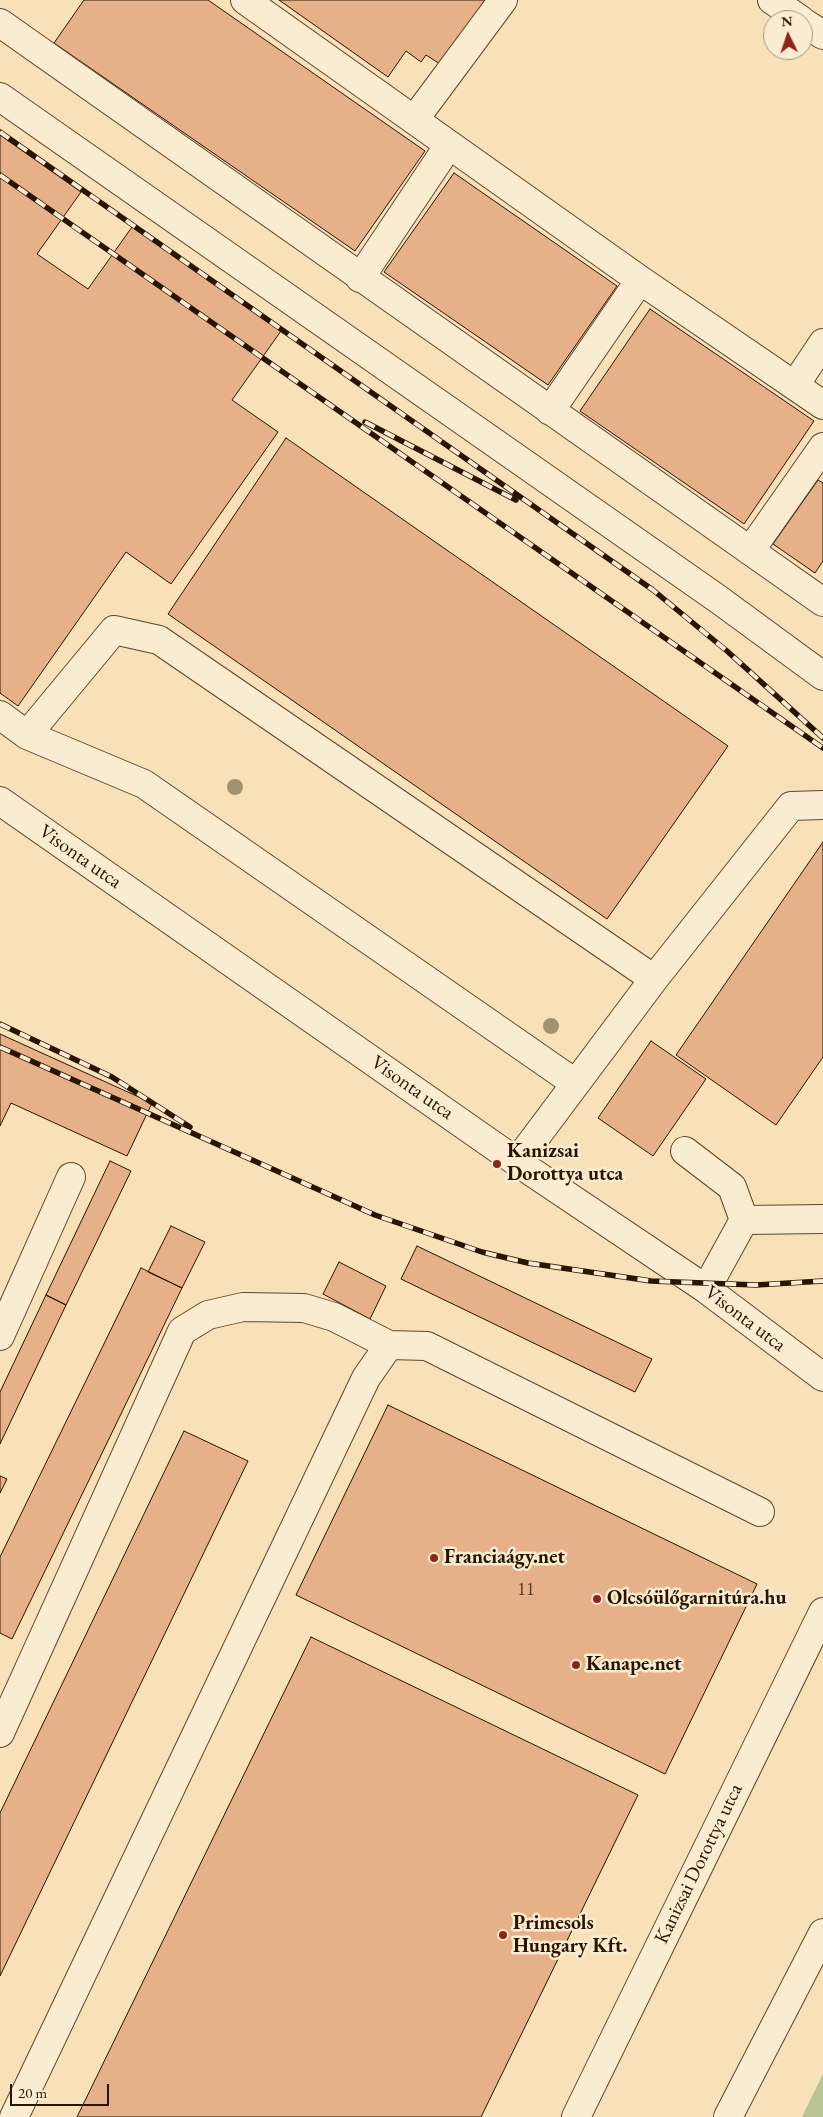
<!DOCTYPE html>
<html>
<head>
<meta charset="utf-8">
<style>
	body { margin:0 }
	#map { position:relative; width:823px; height:2117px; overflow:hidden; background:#f8e1b8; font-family:"EB Garamond",serif }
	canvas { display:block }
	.north { position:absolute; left:763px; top:10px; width:50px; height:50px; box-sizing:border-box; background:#faecd1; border:1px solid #a6967d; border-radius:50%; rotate:356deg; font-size:14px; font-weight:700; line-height:20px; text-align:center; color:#291400 }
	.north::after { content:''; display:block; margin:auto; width:18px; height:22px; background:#8f2418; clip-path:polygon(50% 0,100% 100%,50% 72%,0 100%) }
	.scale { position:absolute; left:10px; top:2084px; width:99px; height:22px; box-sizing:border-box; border:2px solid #291400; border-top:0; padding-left:6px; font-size:15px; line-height:18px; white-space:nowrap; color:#291400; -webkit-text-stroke:4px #faecd1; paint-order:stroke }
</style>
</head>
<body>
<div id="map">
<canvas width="823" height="2117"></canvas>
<div class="north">N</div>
<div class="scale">20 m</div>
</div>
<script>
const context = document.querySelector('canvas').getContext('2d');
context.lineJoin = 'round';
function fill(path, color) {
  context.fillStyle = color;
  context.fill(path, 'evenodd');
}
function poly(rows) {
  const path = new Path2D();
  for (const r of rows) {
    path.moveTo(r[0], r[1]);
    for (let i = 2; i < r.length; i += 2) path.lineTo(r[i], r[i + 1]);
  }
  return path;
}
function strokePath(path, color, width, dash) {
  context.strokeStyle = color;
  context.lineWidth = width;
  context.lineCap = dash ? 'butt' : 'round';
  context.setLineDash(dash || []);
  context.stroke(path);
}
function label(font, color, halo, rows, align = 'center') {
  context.font = font + ' "EB Garamond",serif';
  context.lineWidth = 5;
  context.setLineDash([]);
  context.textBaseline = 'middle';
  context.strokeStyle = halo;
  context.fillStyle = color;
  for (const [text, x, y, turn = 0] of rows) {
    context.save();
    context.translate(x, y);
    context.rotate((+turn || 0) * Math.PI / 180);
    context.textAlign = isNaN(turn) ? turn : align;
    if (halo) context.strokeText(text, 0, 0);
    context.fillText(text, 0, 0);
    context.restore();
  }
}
fill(poly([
	[823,2074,823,2117,802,2117]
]), '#b9c492');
const building = poly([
	[84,0,208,0,425,151,355,251,54,43,84,0],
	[279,0,485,0,440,64,426,55,421,62,406,51,388,77,279,0],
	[0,135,81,192,37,254,88,289,132,227,281,331,232,400,278,432,171,584,126,552,18,706,0,693,0,135],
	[454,173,617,286,548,385,384,272,454,173],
	[650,309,814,421,744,524,580,411,650,309],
	[286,438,728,746,607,919,168,614,286,438],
	[818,480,823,483,823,561,815,573,773,544,818,480],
	[823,842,823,1057,776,1125,676,1055,823,842],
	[0,1034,152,1103,127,1156,11,1103,0,1126,0,1034],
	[651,1041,706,1079,653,1156,598,1118,651,1041],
	[110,1161,131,1171,66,1305,46,1295,110,1161],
	[171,1226,205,1242,182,1288,148,1272,171,1226],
	[417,1246,652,1359,635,1392,401,1279,417,1246],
	[339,1262,386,1286,370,1319,323,1294,339,1262],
	[141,1268,182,1288,12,1639,0,1633,0,1557,141,1268],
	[46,1295,66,1305,0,1444,0,1392,46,1295],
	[388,1405,757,1584,665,1774,296,1595,388,1405],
	[184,1431,248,1461,0,1976,0,1813,184,1431],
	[0,1476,7,1479,0,1493,0,1476],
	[311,1637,638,1795,481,2117,77,2117,311,1637]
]);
fill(building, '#e6b189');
strokePath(building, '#291400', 1);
const minor = poly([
	[245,0,640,280,823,405],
	[772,0,801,20],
	[803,22,823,35],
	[0,23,823,602],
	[0,97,718,599,823,676],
	[414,120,503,0],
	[360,278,449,145],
	[795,385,823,343],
	[550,411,640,280],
	[750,551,823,447],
	[0,715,27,735,144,784,575,1083],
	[27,735,114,630,159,640,654,979],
	[0,801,517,1162,706,1289,823,1377],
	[685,1151,732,1187,744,1220,706,1289],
	[517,1162,654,979,791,806,823,805],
	[744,1220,823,1219],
	[0,1336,71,1177],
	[0,1733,182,1331,208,1315,243,1307,304,1308,334,1317,389,1345],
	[14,2117,366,1378,389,1345,427,1346,760,1512],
	[576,2117,823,1612],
	[728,2117,823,1933]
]);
strokePath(minor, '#5d472e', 30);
strokePath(minor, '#faecd1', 28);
const rail = poly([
	[0,132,653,590,727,651,823,738],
	[0,175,823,748],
	[365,422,516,500],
	[0,1024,112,1077,190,1127],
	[0,1047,375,1215,482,1252,528,1263,651,1281,756,1285,823,1281]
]);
strokePath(rail, '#291400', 5.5);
strokePath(rail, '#faecd1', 4, [11]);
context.fillStyle = '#a2926f';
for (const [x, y] of [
	[235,787],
	[551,1026]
]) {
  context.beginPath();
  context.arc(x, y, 8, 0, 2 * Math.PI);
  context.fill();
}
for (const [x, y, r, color] of [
	[497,1164,5,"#8f2418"],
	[434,1558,5,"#8f2418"],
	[597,1599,5,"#8f2418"],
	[576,1665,5,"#8f2418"],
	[503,1935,5,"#8f2418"]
]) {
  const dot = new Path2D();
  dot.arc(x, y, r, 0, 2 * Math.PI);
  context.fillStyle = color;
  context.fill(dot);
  strokePath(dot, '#faecd1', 2);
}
label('18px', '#583b22', null, [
	["11",526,1590]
]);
label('20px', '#291400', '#faecd1', [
	["Visonta utca",80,857,35],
	["Visonta utca",412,1088,35],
	["Visonta utca",745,1319,37],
	["Kanizsai Dorottya utca",699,1864,-64]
]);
label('bold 20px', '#291400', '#faecd1', [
	["Kanizsai",507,1152],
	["Dorottya utca",507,1175],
	["Franciaágy.net",444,1558],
	["Olcsóülőgarnitúra.hu",607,1599],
	["Kanape.net",586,1665],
	["Primesols",513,1924],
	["Hungary Kft.",513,1947]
], 'left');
</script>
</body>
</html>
